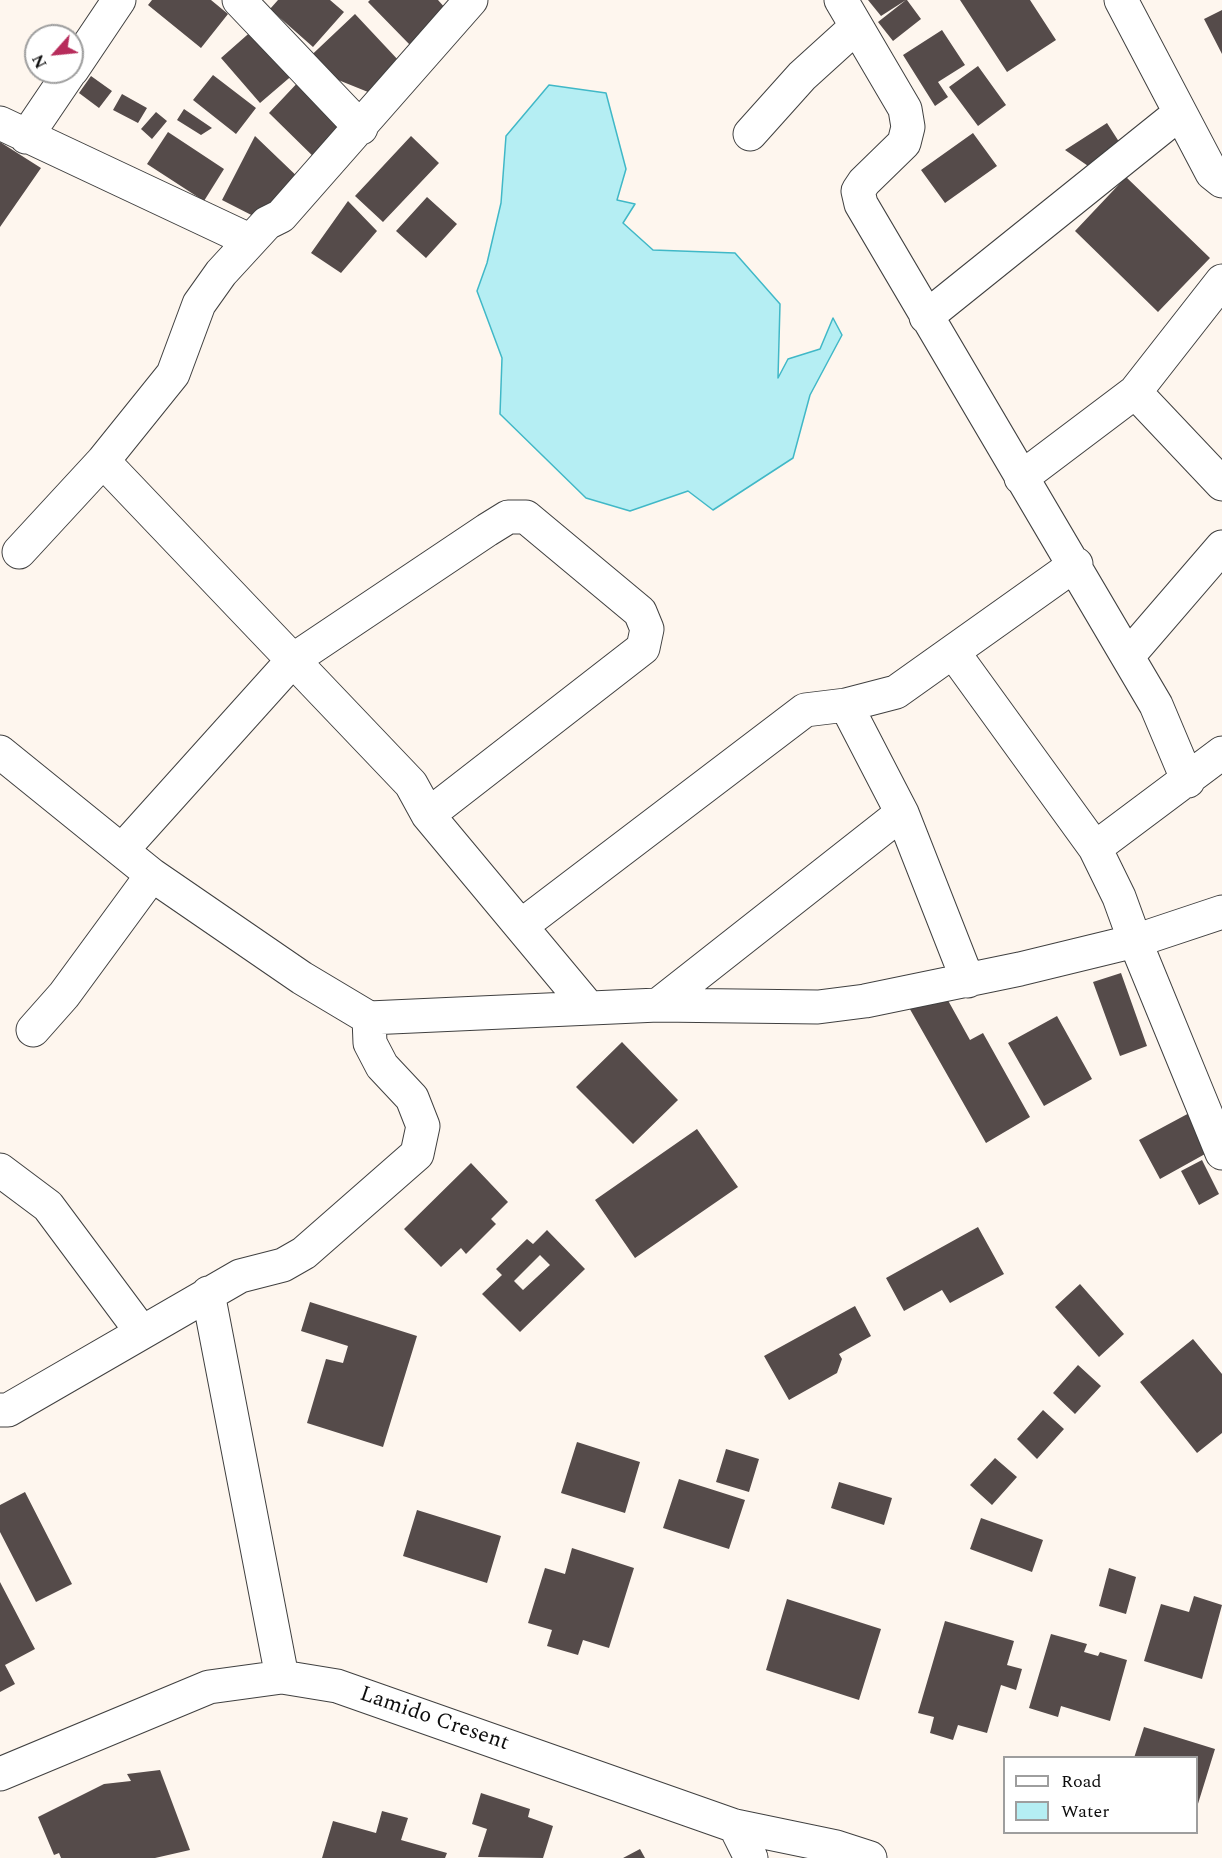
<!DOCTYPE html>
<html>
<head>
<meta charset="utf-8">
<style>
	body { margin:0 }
	#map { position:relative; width:1222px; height:1858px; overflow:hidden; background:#fef6ee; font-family:Spectral,serif }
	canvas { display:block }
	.legend { position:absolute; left:1003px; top:1756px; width:195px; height:78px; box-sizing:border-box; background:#fff; border:2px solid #9e9e9e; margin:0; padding:8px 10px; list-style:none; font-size:18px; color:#0d0d0d }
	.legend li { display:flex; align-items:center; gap:12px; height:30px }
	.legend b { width:30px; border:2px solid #9e9e9e }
	.north { position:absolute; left:24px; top:24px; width:60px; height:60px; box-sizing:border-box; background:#fff; border:2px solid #9e9e9e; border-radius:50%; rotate:243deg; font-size:16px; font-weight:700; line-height:24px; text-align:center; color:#0d0d0d }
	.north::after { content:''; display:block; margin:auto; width:21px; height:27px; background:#b72c5b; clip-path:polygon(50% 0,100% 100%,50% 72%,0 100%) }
</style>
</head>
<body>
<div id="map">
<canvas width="1222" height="1858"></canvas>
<ul class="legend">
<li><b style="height:8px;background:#fff"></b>Road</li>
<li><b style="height:16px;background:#b5eef3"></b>Water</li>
</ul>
<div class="north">N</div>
</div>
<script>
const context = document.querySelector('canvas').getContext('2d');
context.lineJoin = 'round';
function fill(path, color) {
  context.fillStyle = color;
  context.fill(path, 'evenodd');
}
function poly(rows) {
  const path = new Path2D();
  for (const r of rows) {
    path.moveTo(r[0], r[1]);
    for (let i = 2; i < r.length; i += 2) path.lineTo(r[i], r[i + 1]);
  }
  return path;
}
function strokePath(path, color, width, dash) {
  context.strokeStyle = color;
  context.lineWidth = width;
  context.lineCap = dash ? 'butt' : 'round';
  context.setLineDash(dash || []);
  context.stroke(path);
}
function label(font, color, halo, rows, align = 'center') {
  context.font = font + ' Spectral,serif';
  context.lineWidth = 6;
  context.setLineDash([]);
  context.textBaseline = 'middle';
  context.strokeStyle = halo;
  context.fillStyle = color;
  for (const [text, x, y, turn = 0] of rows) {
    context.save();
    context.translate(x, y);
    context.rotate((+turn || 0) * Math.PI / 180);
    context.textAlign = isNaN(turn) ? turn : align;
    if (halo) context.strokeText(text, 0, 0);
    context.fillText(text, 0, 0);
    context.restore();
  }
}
const water = poly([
	[549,85,606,93,626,169,617,200,635,204,623,223,653,250,735,253,780,304,778,378,788,359,820,349,833,318,842,335,810,395,793,458,713,510,688,491,630,511,586,498,500,414,502,358,477,291,487,263,501,203,506,136,549,85]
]);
fill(water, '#b5eef3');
strokePath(water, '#40b8c7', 1.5);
fill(poly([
	[152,0,211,0,228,14,201,48,148,5],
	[278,0,330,0,344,12,313,47,270,9],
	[370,0,438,0,446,9,410,45,368,2],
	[868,0,907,0,921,19,893,41,878,22,906,0,881,16],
	[960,0,1030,0,1056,40,1007,72],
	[1222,10,1222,54,1204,19],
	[355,14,400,62,368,92,301,65],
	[255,28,295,73,260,103,221,58],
	[942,30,965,65,938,82,948,97,935,106,903,55],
	[978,66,1006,105,978,126,949,87],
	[213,75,256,108,236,134,193,100],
	[91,76,112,91,99,108,79,93],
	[302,78,357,131,323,166,269,113],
	[122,94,147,108,138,123,113,110],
	[184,109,212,128,201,135,177,120],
	[156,112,167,121,152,139,141,129],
	[1107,123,1123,148,1091,168,1065,150],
	[168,132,224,169,204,201,147,164],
	[973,133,997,166,945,203,921,170],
	[255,136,304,183,267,223,222,200],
	[411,136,439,163,383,222,355,196],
	[0,142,41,168,0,227],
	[1126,177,1210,258,1158,312,1075,231],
	[427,197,457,224,426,258,396,231],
	[348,201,377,231,341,273,311,253],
	[1121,973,1147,1046,1120,1056,1093,982],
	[940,986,970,1040,983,1033,1030,1117,986,1143,907,1004],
	[1057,1016,1092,1079,1044,1106,1008,1043],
	[622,1042,678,1100,633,1144,576,1087],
	[1193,1111,1214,1149,1160,1179,1139,1140],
	[697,1129,738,1187,635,1258,595,1200],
	[1202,1160,1219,1194,1199,1205,1181,1171],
	[471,1163,508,1202,491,1219,496,1224,466,1254,461,1248,441,1267,404,1229],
	[978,1227,1004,1274,950,1303,942,1290,904,1311,886,1278],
	[547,1230,585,1269,520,1332,482,1294,502,1275,496,1269,527,1239,533,1244],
	[540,1255,550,1265,523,1290,514,1281],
	[1080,1284,1124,1334,1099,1357,1055,1307],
	[310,1302,417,1336,383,1447,307,1423,326,1359,343,1363,348,1346,301,1331],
	[855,1306,871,1336,839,1354,842,1359,837,1373,789,1400,764,1356],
	[1193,1339,1222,1374,1222,1433,1197,1453,1140,1382],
	[1078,1365,1101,1386,1075,1414,1053,1393],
	[1043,1410,1064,1429,1037,1459,1017,1439],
	[577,1442,640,1462,625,1513,561,1493],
	[726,1449,759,1459,749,1492,716,1482],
	[995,1458,1017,1477,992,1505,970,1485],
	[679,1479,745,1500,729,1549,663,1528],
	[839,1482,892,1498,884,1525,831,1508],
	[25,1492,72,1584,36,1602,0,1532,0,1505],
	[417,1510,501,1536,487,1583,403,1556],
	[981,1518,1043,1540,1032,1572,970,1549],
	[572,1548,634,1568,609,1648,583,1640,578,1655,547,1646,552,1630,528,1623,545,1568,565,1574],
	[1109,1568,1136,1577,1126,1614,1099,1606],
	[0,1582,35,1649,5,1665,15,1684,0,1692],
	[1194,1596,1222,1605,1202,1679,1144,1661,1161,1604,1189,1612],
	[787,1599,881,1629,859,1700,766,1670],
	[945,1621,1014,1641,1007,1665,1022,1669,1016,1690,1001,1685,987,1733,958,1725,953,1740,930,1733,934,1717,918,1713],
	[1051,1634,1087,1644,1084,1652,1098,1656,1100,1652,1127,1660,1110,1721,1061,1706,1058,1717,1029,1708],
	[1144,1727,1215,1749,1197,1807,1196,1758,1134,1758],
	[160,1770,190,1850,155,1858,61,1858,59,1853,54,1855,38,1817,104,1784,131,1781,127,1774],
	[481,1793,530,1809,528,1817,553,1826,543,1858,478,1857,487,1829,472,1824],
	[382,1811,408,1818,401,1840,447,1853,445,1858,322,1858,333,1821,376,1833],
	[640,1849,645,1858,623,1858]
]), '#554b4a');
const minor = poly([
	[239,0,361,128],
	[841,0,905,109,908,127,904,143,864,182,858,191,861,204,1156,705,1188,781],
	[1121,0,1212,173,1222,181],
	[72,70,119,0],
	[0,123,249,240],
	[750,134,802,76,856,27],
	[26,137,70,72],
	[926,317,1180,113],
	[1135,392,1222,484],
	[103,461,411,784,428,815,588,1007],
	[1021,478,1135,392,1222,281],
	[19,552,103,461,173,374,199,304,221,273,267,223,281,216,471,0],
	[953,652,1095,848,1119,897,1135,941,1222,1153],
	[1128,656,1222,547],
	[846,705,902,813,968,981],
	[0,752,152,875,302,978,369,1018,658,1005,818,1007,865,1001,1020,969,1135,941,1222,912],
	[1095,848,1222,753],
	[123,849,293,660,487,530,508,517,526,517,640,612,647,629,643,648,428,815],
	[521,926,805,710,846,705,896,692,1076,564],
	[658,1005,902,813],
	[33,1030,64,995,152,875],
	[0,1170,48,1206,141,1331],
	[208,1293,282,1677],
	[0,1410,8,1410,240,1276,283,1265,304,1253,417,1154,423,1126,412,1098,382,1066,370,1043,369,1018],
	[0,1774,209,1687,282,1677,337,1686,735,1826,836,1847,870,1858],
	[735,1826,751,1858]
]);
strokePath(minor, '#404040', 35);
strokePath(minor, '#fff', 33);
label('22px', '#0d0d0d', '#fff', [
	["Lamido Cresent",434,1720,19]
]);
</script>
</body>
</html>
